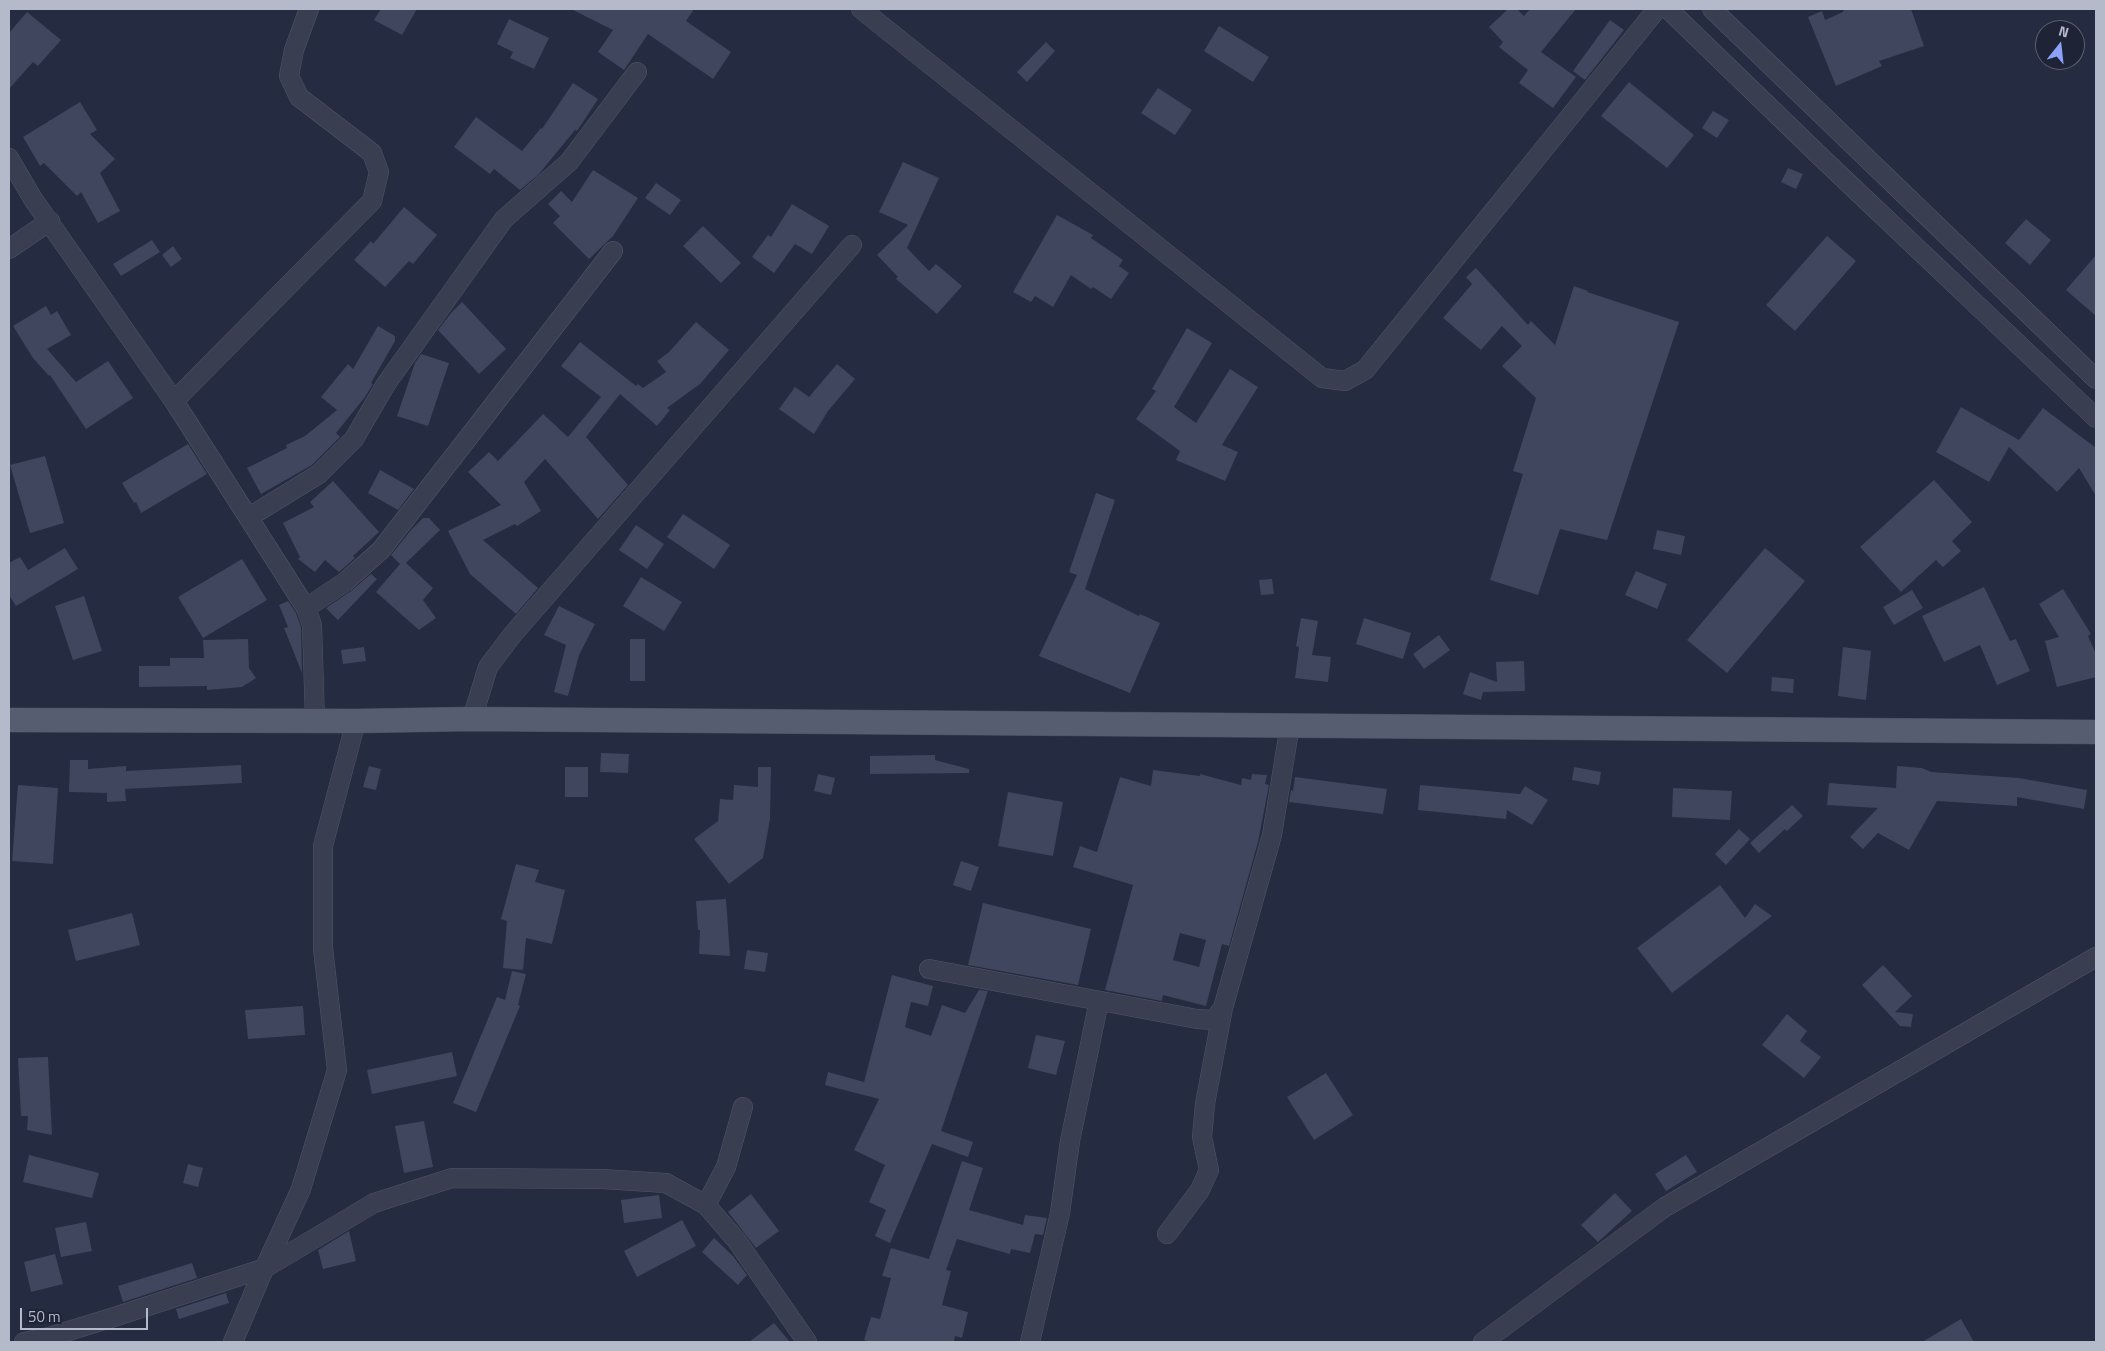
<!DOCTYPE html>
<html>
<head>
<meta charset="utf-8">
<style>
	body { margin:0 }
	#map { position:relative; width:2105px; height:1351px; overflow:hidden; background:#252b40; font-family:"Titillium Web",sans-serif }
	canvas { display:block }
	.frame { position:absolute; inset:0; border:10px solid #b5bacb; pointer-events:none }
	.north { position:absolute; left:2035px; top:20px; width:50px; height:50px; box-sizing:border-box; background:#1e2335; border:1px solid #5a5f71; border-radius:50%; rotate:16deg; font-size:14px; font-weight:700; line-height:20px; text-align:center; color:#b5bacb }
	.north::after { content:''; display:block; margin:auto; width:18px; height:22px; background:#8ba1fa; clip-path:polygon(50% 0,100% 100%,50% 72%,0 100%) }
	.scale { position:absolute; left:20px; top:1308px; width:128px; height:22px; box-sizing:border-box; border:2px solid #b5bacb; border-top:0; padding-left:6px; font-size:15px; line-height:18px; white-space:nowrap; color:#b5bacb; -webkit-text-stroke:4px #1e2335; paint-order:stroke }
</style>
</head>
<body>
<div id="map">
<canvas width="2105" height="1351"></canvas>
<div class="frame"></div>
<div class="north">N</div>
<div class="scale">50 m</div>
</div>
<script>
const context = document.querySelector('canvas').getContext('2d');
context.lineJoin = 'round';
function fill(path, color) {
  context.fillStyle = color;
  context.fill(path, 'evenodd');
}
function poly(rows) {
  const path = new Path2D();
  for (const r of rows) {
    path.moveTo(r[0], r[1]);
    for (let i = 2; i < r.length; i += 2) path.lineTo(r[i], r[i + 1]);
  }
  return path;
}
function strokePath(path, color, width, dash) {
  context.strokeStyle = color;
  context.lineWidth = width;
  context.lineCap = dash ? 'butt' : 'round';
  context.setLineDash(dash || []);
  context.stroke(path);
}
fill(poly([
	[381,9,417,9,402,35,374,20],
	[571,9,694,9,686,21,731,52,713,79,648,34,624,70,598,52,613,30],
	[1508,9,1517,9,1524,16,1530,9,1576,9,1541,52,1576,77,1553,108,1519,83,1528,70,1499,47,1503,42,1489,27],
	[1844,9,1911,9,1924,46,1879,61,1882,66,1836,86,1808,17,1822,11,1825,20,1843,12],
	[27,12,61,40,38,66,33,62,9,89,9,33],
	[509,19,549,38,534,69,510,58,513,52,497,44],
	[1610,20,1624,30,1585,80,1573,71],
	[1219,26,1269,57,1253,82,1204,51],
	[1046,42,1055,51,1027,82,1017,72],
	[1629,82,1694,135,1667,168,1601,116],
	[573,83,598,99,577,131,575,130,539,174,520,190,494,169,490,174,454,147,476,117,522,151,541,128,542,129],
	[1158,88,1192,110,1175,135,1141,113],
	[80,102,97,130,90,134,115,159,100,173,120,211,98,223,81,192,77,196,44,163,40,166,23,137],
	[1713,111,1729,120,1717,138,1702,128],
	[903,162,939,178,907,248,929,271,936,264,962,286,937,314,896,279,898,277,877,255,908,225,879,212],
	[1788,168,1803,174,1796,189,1781,182],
	[593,170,638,198,613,236,589,259,553,223,560,216,548,204,561,191,572,202],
	[656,183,681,200,670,215,645,198],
	[792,204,829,226,812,254,795,244,774,273,752,257,768,235,771,237],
	[404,207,437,235,413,264,409,261,385,287,354,260,371,241,373,244],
	[1057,215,1093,235,1091,238,1123,260,1119,266,1129,273,1111,299,1093,287,1091,289,1071,275,1053,307,1035,296,1031,302,1013,292],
	[2026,219,2051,240,2030,265,2005,243],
	[703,226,741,263,721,283,683,246],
	[1827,236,1856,261,1795,331,1766,305],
	[152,240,160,252,121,276,113,264],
	[173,246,182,259,171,267,162,255],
	[2096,255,2096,316,2066,290],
	[1476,268,1528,325,1531,321,1555,345,1574,286,1588,291,1587,292,1679,322,1607,540,1560,529,1538,595,1490,580,1523,474,1513,471,1536,398,1502,366,1522,346,1502,326,1481,350,1443,318,1472,284,1466,277],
	[462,302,506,349,479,374,438,330,451,313],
	[46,306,51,315,57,311,71,335,47,349,76,382,108,361,133,398,86,429,50,375,49,376,33,358,13,326],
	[696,322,729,350,700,384,667,408,670,410,657,426,620,394,586,437,628,485,598,519,545,459,524,482,541,511,517,526,515,524,483,540,538,588,516,614,470,574,448,531,501,505,468,472,489,452,498,461,543,414,568,437,601,397,561,366,580,342,636,386,638,384,643,388,666,372,657,361,669,352],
	[378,326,395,336,395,341,371,383,373,384,365,397,336,433,340,437,312,465,261,494,247,468,287,448,286,445,305,436,337,410,321,397,348,364,353,369],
	[1187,328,1212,343,1174,407,1196,423,1230,369,1258,387,1222,445,1238,452,1225,481,1176,460,1180,451,1136,419,1156,391,1152,389],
	[421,354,449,363,428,426,397,416,415,363],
	[837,364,855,379,828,411,814,434,779,409,795,387,809,397],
	[1961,407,2019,440,2043,408,2096,448,2096,496,2079,468,2057,492,2009,447,1989,482,1936,452],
	[188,444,207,474,141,513,136,502,134,503,122,483],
	[45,456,64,523,30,533,10,465],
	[380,470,414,489,398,510,368,493],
	[1934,480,1972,522,1952,541,1961,551,1943,567,1936,560,1901,592,1860,547],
	[333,481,379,532,353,556,355,558,339,572,325,560,315,572,298,559,300,557,283,523,314,507,310,502],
	[1096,493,1115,500,1085,589,1139,616,1140,614,1160,623,1130,693,1039,656,1077,575,1069,572],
	[683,514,730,545,714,569,667,537],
	[423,518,429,518,440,530,406,563,433,588,423,600,436,618,419,630,376,592,400,564,391,555,411,530],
	[636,525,664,544,647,569,619,550],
	[1657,530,1685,536,1681,555,1653,549],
	[65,548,78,569,16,606,9,595,9,563,20,557,28,570],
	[1765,548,1805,581,1727,673,1687,640],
	[242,559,267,600,203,638,178,597],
	[1636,571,1667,584,1657,609,1625,595],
	[371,574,377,579,338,620,326,608,351,591],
	[641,577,682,602,664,631,623,606],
	[1272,579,1274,594,1261,595,1259,580],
	[1984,587,2010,641,2016,639,2030,671,1997,685,1980,645,1944,662,1922,616],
	[2063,589,2091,634,2088,636,2096,654,2096,677,2057,687,2045,641,2059,637,2039,604],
	[1912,590,1923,608,1894,625,1883,607],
	[84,596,102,651,73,660,55,606],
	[288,601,296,613,301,627,302,673,284,628,288,627,279,605],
	[559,606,595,624,579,655,568,696,554,692,566,645,544,635],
	[1301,618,1318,621,1312,655,1331,657,1328,682,1295,678,1299,647,1296,646],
	[1364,618,1411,633,1403,659,1356,644],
	[1439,635,1450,650,1424,669,1413,654],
	[248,639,249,668,256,678,242,687,207,690,207,686,139,687,139,666,170,666,170,658,204,658,203,640],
	[630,639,645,639,645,681,630,681],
	[364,647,366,661,343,664,341,650],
	[1843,647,1871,651,1866,700,1838,696],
	[1524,661,1525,691,1483,692,1481,700,1463,694,1470,672,1497,682,1496,662],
	[1772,677,1794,679,1793,693,1771,691],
	[601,753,629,754,628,773,600,772],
	[935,755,935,760,969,769,969,773,870,774,870,756],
	[70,760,88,760,88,769,126,766,126,771,241,765,242,783,125,789,126,801,107,802,107,793,69,792],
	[369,766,381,769,376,790,363,787],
	[1897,766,1922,768,1931,772,2019,778,2087,790,2084,809,2017,797,2017,806,1937,801,1909,850,1878,833,1863,849,1850,837,1878,808,1827,805,1829,783,1896,788],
	[565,767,588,767,588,797,565,797],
	[758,767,771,767,770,819,763,858,729,884,694,839,718,821,720,799,733,800,734,785,758,787],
	[1574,767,1601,772,1599,785,1572,780],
	[1153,770,1200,776,1200,774,1241,785,1242,778,1251,780,1252,774,1267,775,1265,784,1269,785,1258,842,1229,946,1222,944,1206,1006,1163,995,1162,1001,1105,990,1133,885,1073,867,1080,846,1097,852,1120,777,1151,786],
	[1180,933,1206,940,1199,967,1173,960],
	[818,774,835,778,831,795,814,791],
	[1295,777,1387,789,1383,814,1289,802,1291,790,1293,791],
	[18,785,58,788,53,864,12,861],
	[1420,785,1520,794,1525,786,1548,800,1532,825,1507,810,1506,819,1418,810],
	[1673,788,1732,791,1730,820,1672,817],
	[1008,792,1063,802,1053,856,998,846],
	[1792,805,1803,816,1787,831,1785,829,1759,853,1750,843],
	[1739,829,1750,839,1726,865,1715,854],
	[961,861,979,867,971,891,953,885],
	[516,864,539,870,535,882,565,890,552,944,526,938,523,970,503,968,507,921,501,919],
	[1720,885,1745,918,1755,904,1772,916,1672,993,1637,948],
	[726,899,730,956,699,954,700,930,698,930,696,901],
	[983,903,1091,929,1078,985,968,965],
	[132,913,140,945,76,961,68,930],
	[747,950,768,953,765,972,744,969],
	[1883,965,1912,996,1895,1012,1913,1014,1911,1027,1900,1026,1862,985],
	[512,971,526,974,518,1005,520,1006,476,1112,453,1103,497,997,505,1000],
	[892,975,933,986,928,1006,911,1002,905,1027,931,1036,942,1005,965,1013,979,990,988,991,941,1131,973,1142,968,1157,932,1144,890,1243,875,1236,886,1210,869,1202,885,1165,854,1150,879,1099,825,1085,828,1072,864,1082],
	[303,1006,305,1035,248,1039,245,1010],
	[1787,1014,1807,1031,1800,1041,1821,1057,1804,1078,1762,1045],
	[1036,1035,1065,1041,1056,1075,1028,1068],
	[452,1052,457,1076,372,1094,367,1070],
	[48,1057,52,1135,27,1130,28,1116,21,1116,18,1058],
	[1326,1073,1353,1115,1314,1140,1287,1097],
	[424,1121,433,1167,404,1173,395,1126],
	[29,1155,99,1173,92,1198,23,1182],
	[1686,1155,1697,1172,1666,1191,1655,1174],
	[962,1161,983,1168,969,1210,1023,1225,1025,1215,1047,1218,1043,1235,1035,1234,1030,1253,1011,1249,1010,1254,957,1239,946,1270,951,1271,942,1305,968,1312,962,1338,955,1336,954,1342,871,1342,864,1340,871,1317,880,1319,891,1278,882,1276,891,1248,929,1259],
	[188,1164,203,1168,198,1187,183,1183],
	[1615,1193,1632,1211,1598,1242,1581,1225],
	[751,1194,779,1231,756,1248,728,1212],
	[659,1195,662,1218,624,1223,621,1200],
	[682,1220,696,1246,637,1277,624,1251],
	[86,1222,92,1251,61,1257,55,1228],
	[349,1231,356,1261,323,1269,318,1250],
	[714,1238,733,1256,747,1275,738,1285,702,1252],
	[55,1254,63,1284,31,1292,24,1262],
	[192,1263,197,1278,123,1302,118,1286],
	[226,1293,229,1303,179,1319,176,1309],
	[1961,1319,1974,1342,1922,1342],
	[774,1323,790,1342,749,1342]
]), '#3f465e');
const minor = poly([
	[861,9,1322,378,1345,381,1365,370,1657,9],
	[1668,9,1824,160,2096,418],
	[1712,9,2096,379],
	[9,158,33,199,174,401,306,608,312,625,315,721],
	[9,249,50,221],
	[174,401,372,201,379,172,372,153,299,97,289,76,294,50,309,9],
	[249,517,319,474,354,439,386,384,504,219,569,162,637,72],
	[306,608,345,582,381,550,613,251],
	[472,719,488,667,513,634,852,245],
	[929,969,1197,1019,1214,1020,1223,1008,1272,835,1290,725],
	[706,1205,726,1167,743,1107],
	[1167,1234,1200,1190,1209,1170,1202,1137,1205,1104,1223,1008],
	[24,1342,49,1337,114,1317,265,1268,374,1203,452,1178,602,1179,666,1183,706,1205,737,1241,807,1342],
	[233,1342,260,1278,301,1189,337,1070,323,948,323,846,356,721],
	[1030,1342,1060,1213,1070,1141,1099,1001],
	[1483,1342,1665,1207,2096,957]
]);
const major = poly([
	[9,720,356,721,472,719,2096,732]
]);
strokePath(minor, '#515668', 20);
strokePath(major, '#424759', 25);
strokePath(minor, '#393e50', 19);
strokePath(major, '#575d70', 24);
</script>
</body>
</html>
